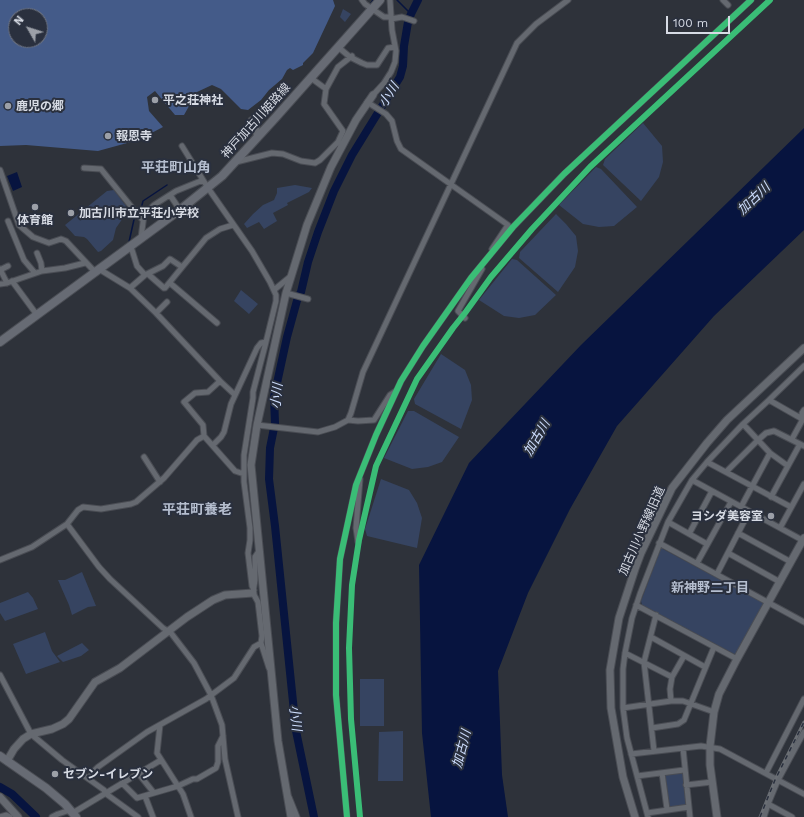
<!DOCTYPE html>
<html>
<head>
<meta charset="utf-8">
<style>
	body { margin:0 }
	#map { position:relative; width:804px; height:817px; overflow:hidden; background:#2e323a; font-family:"Work Sans",sans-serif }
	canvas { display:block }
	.north { position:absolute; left:8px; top:8px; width:40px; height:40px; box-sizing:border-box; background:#2a303e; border:1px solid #6f7480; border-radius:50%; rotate:309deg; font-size:11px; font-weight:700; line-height:16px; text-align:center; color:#d7dbe4 }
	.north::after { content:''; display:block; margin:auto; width:14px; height:18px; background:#9ca0a8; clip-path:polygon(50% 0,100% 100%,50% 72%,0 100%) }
	.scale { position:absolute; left:666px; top:16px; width:64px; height:18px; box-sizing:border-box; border:2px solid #d7dbe4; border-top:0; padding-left:5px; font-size:12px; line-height:14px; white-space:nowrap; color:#d7dbe4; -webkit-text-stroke:3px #2a303e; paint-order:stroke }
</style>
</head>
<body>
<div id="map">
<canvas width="804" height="817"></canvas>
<div class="north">N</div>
<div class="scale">100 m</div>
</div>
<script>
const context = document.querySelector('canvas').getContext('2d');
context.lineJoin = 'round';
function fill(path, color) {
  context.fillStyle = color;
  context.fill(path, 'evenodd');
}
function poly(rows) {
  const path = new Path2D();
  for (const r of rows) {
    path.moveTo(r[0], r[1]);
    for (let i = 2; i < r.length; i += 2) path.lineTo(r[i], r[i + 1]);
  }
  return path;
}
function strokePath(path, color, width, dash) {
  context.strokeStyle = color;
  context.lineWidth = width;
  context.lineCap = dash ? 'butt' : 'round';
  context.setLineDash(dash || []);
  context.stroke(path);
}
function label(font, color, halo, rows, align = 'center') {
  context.font = font + ' "Work Sans","Noto Sans JP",sans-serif';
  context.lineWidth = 4;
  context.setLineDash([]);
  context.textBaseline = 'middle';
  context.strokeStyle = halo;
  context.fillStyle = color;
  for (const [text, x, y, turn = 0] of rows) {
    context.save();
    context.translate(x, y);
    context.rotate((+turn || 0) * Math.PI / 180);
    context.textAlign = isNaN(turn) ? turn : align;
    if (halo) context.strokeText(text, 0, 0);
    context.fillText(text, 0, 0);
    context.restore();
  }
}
fill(poly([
	[343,9,351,14,345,22,340,17],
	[643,123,662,146,663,162,659,177,641,201,603,165,605,159],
	[596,167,601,169,637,207,614,226,599,227,583,224,559,205],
	[295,185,312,188,309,192,287,203,288,205,273,213,277,221,264,229,259,222,247,228,244,224,253,214,263,205,274,200,277,193,277,188],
	[114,190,126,206,123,218,116,228,113,240,101,251,98,252,87,239,84,237,75,236,65,225,107,191],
	[556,214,566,224,576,236,578,251,575,267,558,292,519,258,520,252],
	[512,259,517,260,556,295,535,315,519,318,504,316,479,300],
	[241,290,258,304,249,314,234,301],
	[441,354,465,370,471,385,472,400,461,429,415,404,414,399],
	[408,411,414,411,459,437,442,462,428,467,412,469,384,458],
	[381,479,409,490,417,503,422,518,417,548,367,536,365,529],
	[661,548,764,603,736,655,642,605,641,601],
	[82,572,96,606,88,607,72,615,69,605,58,580,65,580],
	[28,592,33,598,38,609,5,621,0,613,0,603],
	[45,632,52,651,60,662,26,674,13,644],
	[82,643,89,650,81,656,63,662,57,656],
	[360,679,384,679,384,726,360,726],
	[403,731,403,781,378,781,379,732],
	[681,771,684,774,687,803,685,805,671,807,668,805,665,775,666,773]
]), '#364461');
fill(poly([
	[0,0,333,0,335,6,313,53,303,63,303,65,293,70,290,68,287,70,282,79,269,90,261,100,248,110,241,109,221,89,212,85,197,92,184,115,175,115,155,91,147,97,149,111,163,127,138,140,98,151,26,145,0,146],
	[16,16,40,16,40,40,16,40]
]), '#445b89');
fill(poly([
	[804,128,804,230,714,316,617,426,570,509,528,593,498,671,502,775,508,817,431,817,422,733,419,565,469,463,581,345],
	[17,172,22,187,13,191,7,176]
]), '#07143f');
strokePath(poly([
	[397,0,411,14],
	[370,5,373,0],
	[138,212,141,209,143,201,167,185],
	[129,242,135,215]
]), '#07143f', 1.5);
strokePath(poly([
	[0,787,12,794,36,817],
	[314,817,296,731,275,526,269,479,270,448,275,423,274,397,287,337,298,297,301,292,308,262,318,232,334,191,352,155,400,77,403,66,404,46,408,22,411,14,418,0]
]), '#07143f', 8);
const street = poly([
	[362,0,365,4,384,17,391,17],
	[723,0,728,5],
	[391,19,402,17,414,21],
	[338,47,350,57,362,63,367,65,377,65,388,48,395,47],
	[311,78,326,89,324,104,343,131,338,142],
	[326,89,338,67,352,56],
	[373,95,384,83,391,72,395,62,396,51,392,30,390,0],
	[367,102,386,114,392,121,397,141,401,149,508,225,492,249],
	[251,120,256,124,257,129,256,134,259,137],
	[182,146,208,188,252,251,270,282,276,295,276,301,266,342,261,343,257,348,231,404,224,432,221,437,213,445],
	[236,162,272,153,283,154,301,161,315,163,320,160,338,142,342,145],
	[84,168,101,169,138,215,143,220],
	[0,170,19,225,33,237,49,243,61,239,66,241,95,272],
	[170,195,180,210],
	[8,221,24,260,35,273],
	[141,238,144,215,154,205,176,191,203,180],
	[130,247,132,250,137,266,145,275],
	[37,253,41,263,42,271],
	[0,269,7,283],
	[99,269,130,288,156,313,220,381,235,395],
	[1,271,2,269,8,266],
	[148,274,164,288,165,288,206,238,220,229,233,225],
	[12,281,37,315],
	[170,283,217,323],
	[0,284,7,283,42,271,65,268,85,263],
	[130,288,145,275,163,266,170,259,182,267],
	[274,290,291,276],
	[286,293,308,299],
	[156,313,167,302],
	[465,318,458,311,482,269],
	[220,381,208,392,195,393,184,402,203,425,204,436,235,471,244,474,244,476],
	[769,400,804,420],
	[348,420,358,421,374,420,390,395,396,391],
	[743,424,770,453,788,466],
	[257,425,318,432,335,427,348,420,351,413,363,372,517,43,536,24,568,0],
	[792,439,803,419,802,413,804,410],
	[144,457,160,482],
	[707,462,791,507],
	[726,472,758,440,766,433,774,431,804,446],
	[692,480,804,541],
	[771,497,800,444],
	[741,507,770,453],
	[668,522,707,544],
	[67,524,99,567,110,579,163,628,171,633,194,663,211,695,222,725,225,759,238,817],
	[780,528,804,484],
	[738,533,791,562],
	[689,534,712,491],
	[358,542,356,528,360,479],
	[659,543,804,622],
	[259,551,255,557,255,580,253,593,258,602,262,636,261,643,269,668],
	[728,553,780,582],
	[0,560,32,547,67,524,78,510,83,507,101,509,131,504,136,502,164,478,197,440,204,436],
	[697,563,731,502],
	[717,574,749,512],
	[254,590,252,586,248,553,250,540,250,528,244,482,244,455,253,398,253,392,266,342],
	[636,605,737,659],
	[651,637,705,667],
	[625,653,672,677],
	[0,675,31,734,62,760,104,790,105,793,138,817],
	[671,701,670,689,672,677,684,656],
	[623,708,671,701,683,701,714,712],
	[160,725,157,753,183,794,191,817],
	[652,728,678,724,684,720,714,647],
	[683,748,690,817],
	[654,751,644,662,656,615],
	[631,754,701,746,720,749,804,794],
	[662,773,667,809],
	[766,773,804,699],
	[637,776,684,770],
	[89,779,93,772,98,767,147,732,206,699,234,678,254,647,261,643],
	[122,783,137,798,154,793,138,773],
	[686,785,712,782],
	[154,793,178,786,193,779,197,779,216,768,218,762,218,746,223,736],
	[145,796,153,817],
	[289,797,297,817],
	[768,804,778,780,804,732],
	[72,812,76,811,161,760],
	[647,813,689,807],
	[0,817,6,815,10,817],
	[52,817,58,814,70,810],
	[347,817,336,695,336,623,340,559,356,485,376,435,401,381,423,346,471,278,513,227,564,174,751,0],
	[648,817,627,738,623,708,623,669,625,653,632,618,640,594,668,522,692,480,707,462,743,424,769,400,804,366],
	[764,817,768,804,792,817]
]);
const secondary = poly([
	[7,761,14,749,23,739,31,734,52,729,63,724,69,719,95,682,120,668,187,617,213,600,225,595,253,593],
	[0,797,18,817],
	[291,817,278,741,251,465,257,425,286,293,307,225,331,167,356,120,373,95],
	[635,817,623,777,611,708,610,670,619,618,635,569,641,553,672,488,707,443,727,420,804,348],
	[717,817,710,765,710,746,714,712,719,694,737,659,804,538]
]);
const primary = poly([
	[0,342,181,209,222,176,276,117,380,0],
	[0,756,46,788,65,804,76,817]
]);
strokePath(street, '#4a4d54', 7);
strokePath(secondary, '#4a4d54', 9);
strokePath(primary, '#4a4d54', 10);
strokePath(street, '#656970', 5);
strokePath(secondary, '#656970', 7);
strokePath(primary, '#676b74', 8);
const rail = poly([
	[760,817,775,780,804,722]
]);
strokePath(rail, '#6a6e74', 3);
strokePath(rail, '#2a303e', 1.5, [4.5]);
strokePath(poly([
	[347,817,336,695,336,623,340,559,356,485,376,435,401,381,423,346,471,278,513,227,564,174,751,0],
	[360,817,351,719,349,648,352,585,359,540,376,466,417,379,453,328,465,313,491,277,532,229,590,167,770,0]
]), '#3abd76', 6);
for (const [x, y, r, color] of [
	[155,100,4,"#9ca0a8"],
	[8,106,4,"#9ca0a8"],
	[108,136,4,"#9ca0a8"],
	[35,207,4,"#9ca0a8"],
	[71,213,4,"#9ca0a8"],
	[771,516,4,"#9ca0a8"],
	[55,774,4,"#9ca0a8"]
]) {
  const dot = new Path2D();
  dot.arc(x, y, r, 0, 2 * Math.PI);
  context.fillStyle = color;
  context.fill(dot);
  strokePath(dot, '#2a303e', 1.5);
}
label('bold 12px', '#d7dbe4', '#2a303e', [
	["平之荘神社",163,100],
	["鹿児の郷",16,106],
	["報恩寺",116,136],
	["加古川市立平荘小学校",79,213],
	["体育館",35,220,"center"],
	["ヨシダ美容室",763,516,"right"],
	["セブン-イレブン",63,774]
], 'left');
label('12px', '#d7dbe4', '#2a303e', [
	["神戸加古川姫路線",256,121,-48],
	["加古川小野線旧道",642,531,-66]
]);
label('italic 13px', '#cdddfd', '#2a303e', [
	["小川",389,95,-58],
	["加古川",754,199,-44],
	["小川",277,396,-84],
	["加古川",537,438,-60],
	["小川",295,718,83],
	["加古川",462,749,-75]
]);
label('bold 13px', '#b5becf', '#2a303e', [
	["新神野二丁目",710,588]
]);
label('bold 14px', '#b5becf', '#2a303e', [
	["平荘町山角",176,168],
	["平荘町養老",197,510]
]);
</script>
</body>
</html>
